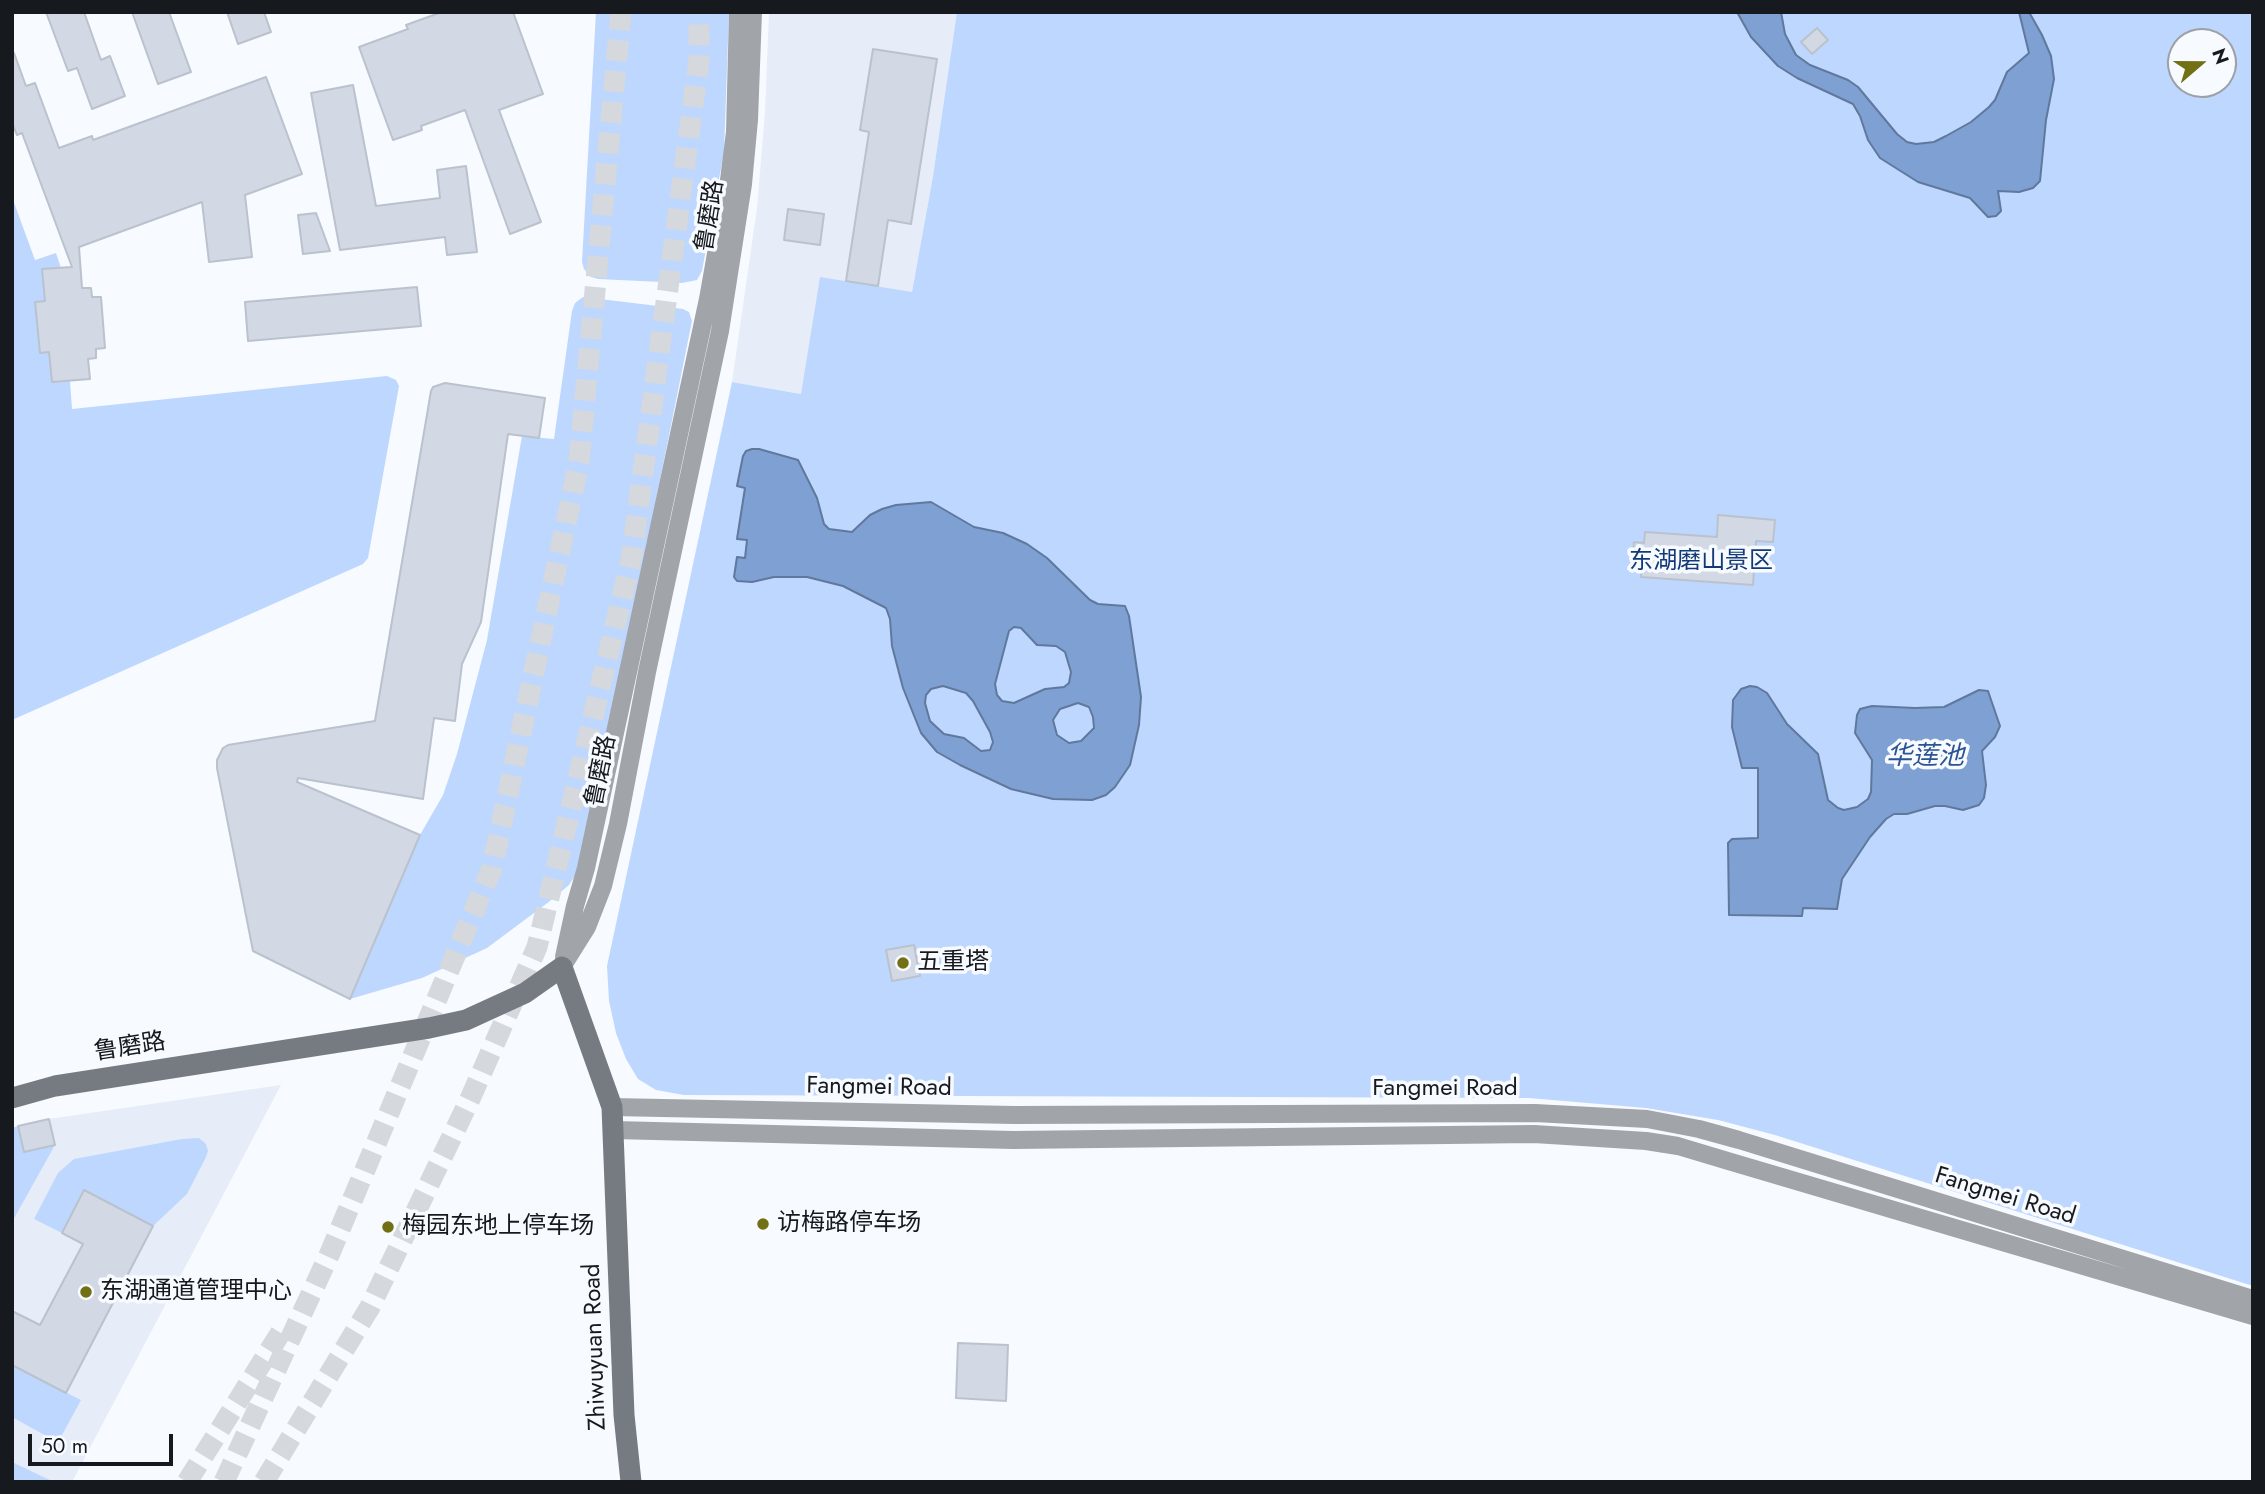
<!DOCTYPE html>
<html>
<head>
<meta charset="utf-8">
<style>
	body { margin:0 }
	#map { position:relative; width:2265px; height:1494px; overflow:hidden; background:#f7faff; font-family:Jost,sans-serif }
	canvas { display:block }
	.frame { position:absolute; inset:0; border:14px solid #16191d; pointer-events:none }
	.north { position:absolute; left:2167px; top:28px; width:70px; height:70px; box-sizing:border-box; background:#f7faff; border:2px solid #9da0a5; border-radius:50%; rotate:70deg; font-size:19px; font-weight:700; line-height:28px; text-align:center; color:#16191d }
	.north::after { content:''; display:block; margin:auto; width:24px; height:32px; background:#717014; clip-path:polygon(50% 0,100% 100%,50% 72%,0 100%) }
	.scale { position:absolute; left:28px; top:1434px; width:145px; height:32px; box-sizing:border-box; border:4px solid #16191d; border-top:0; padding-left:9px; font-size:21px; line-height:24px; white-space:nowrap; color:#16191d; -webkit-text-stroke:5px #f7faff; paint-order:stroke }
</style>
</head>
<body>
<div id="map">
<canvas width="2265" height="1494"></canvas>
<div class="frame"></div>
<div class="north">N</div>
<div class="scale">50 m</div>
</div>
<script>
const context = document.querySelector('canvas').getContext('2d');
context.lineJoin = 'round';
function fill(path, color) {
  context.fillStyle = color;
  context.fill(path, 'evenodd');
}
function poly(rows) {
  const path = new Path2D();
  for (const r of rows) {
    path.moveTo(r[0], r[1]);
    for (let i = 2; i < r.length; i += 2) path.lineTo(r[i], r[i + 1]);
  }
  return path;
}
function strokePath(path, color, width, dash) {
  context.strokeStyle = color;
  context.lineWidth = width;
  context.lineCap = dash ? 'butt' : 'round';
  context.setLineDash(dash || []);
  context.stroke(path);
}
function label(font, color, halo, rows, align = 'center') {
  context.font = font + ' Jost,"Noto Sans SC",sans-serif';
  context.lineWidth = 7;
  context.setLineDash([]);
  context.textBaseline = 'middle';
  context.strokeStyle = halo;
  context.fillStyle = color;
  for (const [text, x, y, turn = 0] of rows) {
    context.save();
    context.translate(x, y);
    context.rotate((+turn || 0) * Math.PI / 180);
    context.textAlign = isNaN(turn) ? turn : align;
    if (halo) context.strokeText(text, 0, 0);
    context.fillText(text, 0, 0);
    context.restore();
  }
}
fill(poly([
	[769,12,957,12,933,176,912,292,801,394,732,382,757,208,765,113],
	[281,1085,72,1482,12,1482,12,1128,49,1119]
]), '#e6edf8');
fill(poly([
	[596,12,729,12,724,152,702,271,697,280,682,283,598,279,591,277,584,269,582,262],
	[957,12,2253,12,2253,1286,1775,1135,1718,1120,1646,1108,1529,1098,684,1095,656,1090,638,1079,626,1059,616,1033,609,1001,607,966,732,382,801,394,820,277,912,292,933,176],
	[2181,42,2223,42,2223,84,2181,84],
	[12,197,35,260,56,253,61,268,80,266,82,288,91,288,92,297,101,297,105,348,96,349,96,358,88,359,90,379,70,381,72,409,387,376,396,380,399,386,368,558,363,564,12,720],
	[583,297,683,309,689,312,692,321,651,525,576,874,569,885,550,901,487,948,422,978,350,999,420,835,443,795,457,754,487,640,522,436,554,439,572,311,575,303],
	[18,1126,24,1152,55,1145,12,1222,12,1128],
	[199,1138,206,1144,208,1151,206,1157,187,1194,153,1226,85,1190,62,1233,34,1219,58,1173,74,1159,182,1139],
	[12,1365,81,1400,62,1435,48,1437,12,1417],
	[12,1462,54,1482,12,1482]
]), '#bed7fe');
const water = poly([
	[1737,12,1781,12,1785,34,1796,55,1810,65,1848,80,1858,87,1897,134,1907,142,1916,144,1934,142,1946,136,1971,122,1989,107,1995,100,2007,72,2029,53,2019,12,2029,12,2042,35,2051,56,2054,79,2046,120,2040,181,2033,188,2019,192,1998,191,2001,211,1996,216,1988,217,1970,198,1918,182,1880,158,1868,140,1860,116,1853,104,1797,78,1778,66,1751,37,1737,12],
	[752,449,759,449,798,460,817,498,824,524,829,529,852,532,870,515,882,509,896,505,931,502,974,527,1003,533,1027,544,1047,558,1090,600,1098,604,1125,606,1129,616,1141,697,1139,725,1130,765,1115,787,1106,795,1092,800,1053,799,1011,789,960,765,937,752,921,733,903,688,892,646,890,619,886,608,843,586,807,577,774,577,752,582,737,581,734,577,737,557,745,558,747,540,737,539,745,488,737,486,743,456,746,451,752,449],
	[1014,627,1021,628,1037,645,1056,646,1065,652,1071,672,1069,683,1064,687,1045,689,1014,703,1002,701,997,695,995,684,1009,631,1014,627],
	[943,686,966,693,973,701,990,732,993,742,990,750,981,751,964,738,944,734,930,721,925,703,926,695,931,689,943,686],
	[1078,703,1089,707,1093,717,1094,728,1081,741,1069,743,1057,735,1053,720,1060,709,1078,703],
	[1750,686,1757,687,1767,693,1787,724,1818,754,1828,800,1838,808,1844,810,1857,807,1868,799,1871,792,1872,760,1855,733,1857,715,1860,709,1872,706,1915,708,1944,707,1979,690,1988,691,2000,726,1995,737,1982,751,1986,785,1984,798,1979,805,1963,810,1945,806,1935,806,1907,814,1894,814,1886,819,1870,837,1842,879,1837,909,1803,908,1802,916,1729,915,1728,843,1732,839,1758,838,1758,768,1742,768,1732,727,1733,700,1741,689,1750,686]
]);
fill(water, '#7fa0d3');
strokePath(water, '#60789c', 2);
const building = poly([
	[46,12,84,12,101,60,110,56,125,96,92,109,77,68,68,71,46,12],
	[132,12,169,12,191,72,158,84,132,12],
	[227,12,264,12,271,32,238,44,227,12],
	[442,12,513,12,543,94,499,110,541,222,510,234,465,110,421,126,422,130,393,140,359,47,408,29,406,25,442,12],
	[1817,28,1828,40,1812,54,1801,42,1817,28],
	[873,49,937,59,911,224,888,220,878,286,846,281,869,132,860,130,873,49],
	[12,53,14,53,26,86,35,83,59,148,92,136,93,140,266,77,302,174,245,195,252,257,209,262,202,202,79,247,82,288,91,288,92,297,101,297,105,348,96,349,96,358,88,359,90,379,52,382,49,352,40,353,35,302,45,301,42,269,72,267,22,133,17,135,12,123,12,53],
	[353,85,376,206,440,198,437,170,466,166,477,252,447,255,445,237,340,250,311,93,353,85],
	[788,209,824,214,820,245,784,240,788,209],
	[316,213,330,251,303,254,298,215,316,213],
	[417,287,421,326,248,341,245,302,417,287],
	[445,383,545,398,539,438,508,434,481,622,462,664,455,721,434,718,423,799,298,778,297,782,420,835,350,999,253,951,217,768,217,760,223,748,228,745,375,721,431,391,433,387,445,383],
	[1718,515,1775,520,1773,542,1756,541,1753,585,1641,577,1642,566,1632,566,1634,542,1644,543,1645,532,1717,537,1718,515],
	[914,945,920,976,892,981,886,950,914,945],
	[49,1119,55,1145,24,1152,18,1126,49,1119],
	[84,1190,153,1226,66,1393,12,1365,12,1311,40,1325,83,1244,62,1233,84,1190],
	[958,1343,1008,1345,1006,1401,956,1398,958,1343]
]);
fill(building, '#d2d9e5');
strokePath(building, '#bac2cd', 2);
strokePath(poly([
	[187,1482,283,1329],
	[224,1482,330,1253,492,868,579,462,621,12],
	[264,1482,370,1307,470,1099,537,947,631,560,699,60,699,12]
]), '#d5d8dd', 21, [21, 10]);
strokePath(poly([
	[564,957,575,906,586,868,708,299,729,180,735,132,738,12],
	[562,967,587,927,603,886,618,824,647,672,720,331,743,184,749,120,753,12],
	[612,1107,1014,1115,1535,1113,1647,1119,1699,1129,1739,1140,2253,1299],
	[614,1130,1013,1140,1534,1134,1646,1141,1678,1146,1728,1161,2253,1316]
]), '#a1a4a9', 18);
strokePath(poly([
	[12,1098,55,1086,429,1028,466,1020,525,993,562,967,612,1107,624,1415,631,1482]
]), '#767b82', 21);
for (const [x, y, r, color] of [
	[903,963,7,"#717014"],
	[763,1224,7,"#717014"],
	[388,1227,7,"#717014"],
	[86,1292,7,"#717014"]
]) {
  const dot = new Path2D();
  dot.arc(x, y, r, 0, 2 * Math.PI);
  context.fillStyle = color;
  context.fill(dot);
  strokePath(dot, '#f7faff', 2.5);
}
label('24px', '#16191d', '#f7faff', [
	["鲁磨路",711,216,-81],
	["鲁磨路",602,771,-79],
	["鲁磨路",130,1048,-9],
	["Fangmei Road",879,1088,1],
	["Fangmei Road",1445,1089],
	["Fangmei Road",2005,1197,17],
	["Zhiwuyuan Road",596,1347,-92]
]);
label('24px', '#123a77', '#f7faff', [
	["东湖磨山景区",1701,562]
]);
label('24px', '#16191d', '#f7faff', [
	["五重塔",917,963],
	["访梅路停车场",777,1224],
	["梅园东地上停车场",402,1227],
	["东湖通道管理中心",100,1292]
], 'left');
label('italic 26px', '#2c5494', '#f7faff', [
	["华莲池",1925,758]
]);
</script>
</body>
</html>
